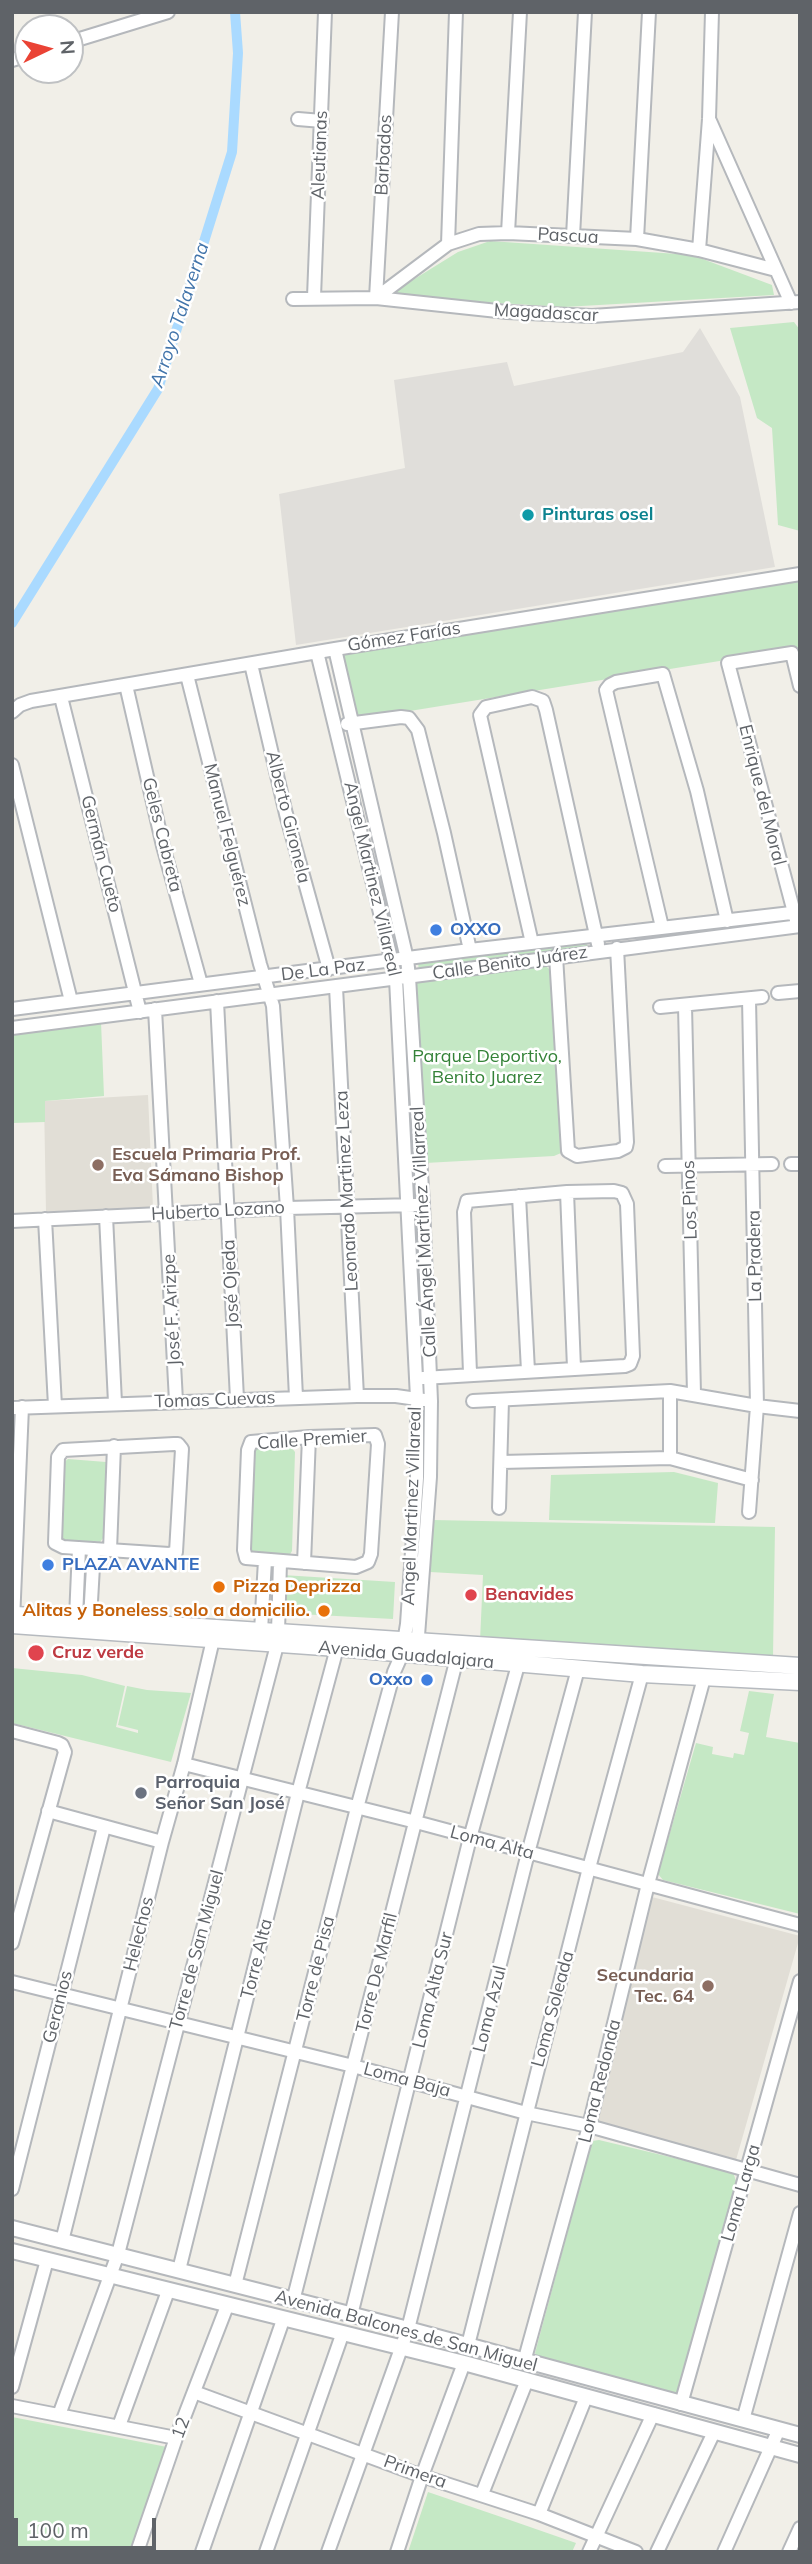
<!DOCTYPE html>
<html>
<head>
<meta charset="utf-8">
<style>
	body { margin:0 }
	#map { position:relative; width:812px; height:2564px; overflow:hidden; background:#f1efe8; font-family:Mulish,sans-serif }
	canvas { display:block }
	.frame { position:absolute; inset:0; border:14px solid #5f6368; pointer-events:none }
	.north { position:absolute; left:14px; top:14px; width:70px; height:70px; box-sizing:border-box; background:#fff; border:2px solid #bfc1c3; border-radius:50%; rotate:85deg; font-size:19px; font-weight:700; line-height:28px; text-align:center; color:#5f6368 }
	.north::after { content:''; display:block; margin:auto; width:24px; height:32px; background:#ea4335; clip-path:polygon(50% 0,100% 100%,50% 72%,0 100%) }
	.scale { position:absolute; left:14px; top:2518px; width:142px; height:32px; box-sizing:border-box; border:4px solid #5f6368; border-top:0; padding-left:9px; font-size:21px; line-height:24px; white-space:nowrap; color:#5f6368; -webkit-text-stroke:5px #fff; paint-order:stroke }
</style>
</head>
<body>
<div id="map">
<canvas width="812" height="2564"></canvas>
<div class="frame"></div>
<div class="north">N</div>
<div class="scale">100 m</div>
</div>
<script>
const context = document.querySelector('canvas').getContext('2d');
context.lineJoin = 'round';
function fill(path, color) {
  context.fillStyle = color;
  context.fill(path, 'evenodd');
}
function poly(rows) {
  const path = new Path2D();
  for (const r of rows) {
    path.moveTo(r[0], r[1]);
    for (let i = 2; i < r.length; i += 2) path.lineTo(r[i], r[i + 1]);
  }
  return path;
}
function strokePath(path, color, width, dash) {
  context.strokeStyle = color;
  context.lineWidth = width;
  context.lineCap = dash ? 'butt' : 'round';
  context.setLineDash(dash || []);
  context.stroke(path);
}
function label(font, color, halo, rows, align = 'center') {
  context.font = font + ' Mulish,sans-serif';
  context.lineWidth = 5;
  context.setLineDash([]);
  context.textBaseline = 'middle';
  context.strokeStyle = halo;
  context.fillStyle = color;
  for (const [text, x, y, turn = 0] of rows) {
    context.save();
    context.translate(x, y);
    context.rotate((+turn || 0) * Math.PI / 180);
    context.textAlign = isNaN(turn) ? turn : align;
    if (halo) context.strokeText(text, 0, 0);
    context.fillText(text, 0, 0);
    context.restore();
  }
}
fill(poly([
	[700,328,740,397,775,567,296,645,279,494,405,468,394,380,507,362,514,386,683,352]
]), '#e0deda');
fill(poly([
	[148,1095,153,1208,46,1212,44,1101],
	[652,1897,800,1936,736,2160,595,2122]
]), '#e1ded6');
fill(poly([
	[490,241,692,255,772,285,774,295,564,307,387,296,458,252],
	[794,322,800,330,800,531,778,525,772,428,757,418,730,328],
	[800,579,800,648,354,720,341,655],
	[587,943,588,950,419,974,418,961],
	[545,965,549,969,552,978,561,1153,554,1156,425,1163,414,985,418,982],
	[101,1022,104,1096,45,1101,45,1122,12,1123,12,1033],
	[257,1447,291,1447,295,1452,292,1551,289,1556,250,1557,253,1449],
	[68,1459,106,1462,104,1537,100,1542,61,1540,63,1463],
	[674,1472,718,1483,715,1523,549,1520,551,1475],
	[433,1520,775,1527,773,1657,480,1641,483,1575,430,1572],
	[282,1575,395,1582,393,1619,280,1613],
	[12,1668,82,1675,125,1686,116,1727,138,1733,138,1730,118,1725,127,1686,147,1690,191,1693,171,1762,12,1723],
	[749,1691,774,1694,766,1737,800,1743,800,1914,663,1880,658,1874,696,1743,713,1747,712,1754,733,1758,734,1753,744,1755,749,1733,740,1731],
	[599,2140,733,2172,736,2181,677,2392,668,2394,537,2358,535,2353,592,2141],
	[12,2417,167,2447,131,2552,60,2552,12,2547],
	[428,2492,507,2519,576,2543,572,2552,408,2552]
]), '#c5e8c5');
strokePath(poly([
	[12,623,158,389,232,152,238,53,235,12]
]), '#aadaff', 10);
const minor = poly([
	[70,42,168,12],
	[12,60,28,55],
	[298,119,322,121],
	[710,121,791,303],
	[508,233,520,12],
	[573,236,585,12],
	[637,239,649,12],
	[448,244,456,12],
	[699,250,709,119,712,12],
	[314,297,325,12],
	[376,298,448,244,479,234,508,233,637,239,699,250,776,270],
	[376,298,392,12],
	[293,299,376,298,507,312,592,316,800,302],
	[335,649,407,959,409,977,423,1205,431,1401,430,1477,417,1649],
	[251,664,286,814,329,969],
	[187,675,260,964,273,1006,287,1208,296,1397],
	[126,685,163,846,201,984],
	[61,697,140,1012],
	[12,712,20,705,31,701,335,649,800,574],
	[347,724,401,717,409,718,418,730,444,833,470,950],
	[12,765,71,1001],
	[796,920,728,663,792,653,800,686],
	[662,927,606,690,610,685,616,682,663,674,697,791,727,921],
	[532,943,480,715,486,707,532,697,543,701,546,710,598,944],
	[556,956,568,1151,577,1156,618,1151,626,1147,627,1142,617,948],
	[336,987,357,1396],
	[778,993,800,991],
	[749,999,757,1406,749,1512],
	[217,1001,237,1399],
	[685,1006,694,1394],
	[660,1007,762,997],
	[12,1009,470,950,800,912],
	[155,1009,176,1401],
	[12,1028,800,926],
	[791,1164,800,1164],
	[665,1166,772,1164],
	[567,1192,574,1368],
	[519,1196,528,1371],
	[106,1216,115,1403],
	[45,1219,55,1406],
	[12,1221,287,1208,416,1205],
	[423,1378,625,1366,630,1364,633,1356,627,1204,622,1193,614,1191,567,1192,467,1201,464,1212,470,1373],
	[670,1391,670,1458],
	[473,1401,670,1391,757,1406,800,1411],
	[12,1408,357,1396,396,1396,424,1400],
	[375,1435,378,1444,371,1554,368,1562,356,1567,246,1558,244,1550,248,1450,251,1442,309,1437,375,1435],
	[174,1444,178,1444,182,1449,176,1552,169,1554,63,1547,55,1543,58,1457,63,1450,174,1444],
	[501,1462,670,1458,752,1480],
	[499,1508,502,1400],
	[110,1550,114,1446],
	[304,1563,309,1437],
	[76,1618,79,1548],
	[90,1619,94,1549],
	[13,1621,22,1407],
	[261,1631,265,1560],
	[278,1632,280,1562],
	[12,1731,58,1743,62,1745,65,1752,12,1943],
	[184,1764,416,1822,800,1925],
	[48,1811,162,1842],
	[12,1982,353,2066,526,2113,589,2126,800,2185],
	[12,2189,104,1827],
	[62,2241,162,1842,184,1764,215,1631],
	[179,2270,298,1793,337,1648],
	[235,2285,357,1808,394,1672,402,1654,407,1624,417,1478,417,1398,396,979,317,652],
	[293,2301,459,1650],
	[351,2315,470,1838,518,1665],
	[468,2345,589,1868,642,1674],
	[524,2362,589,2126,648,1884,704,1678],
	[12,2387,47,2260],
	[194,2392,422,2476,539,2514,636,2552],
	[681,2404,800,1981],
	[12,2406,176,2438],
	[59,2415,118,2254,277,1645],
	[743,2420,800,2213],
	[119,2426,168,2291],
	[482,2494,527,2380],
	[539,2514,586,2397],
	[137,2552,176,2438,227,2306],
	[202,2552,283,2320],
	[266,2552,342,2335],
	[328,2552,408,2329,528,1853,578,1669],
	[397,2552,422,2476,464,2363],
	[589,2552,653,2414],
	[657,2552,714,2432],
	[724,2552,779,2429],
	[789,2552,800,2528]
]);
const tertiary = poly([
	[12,2228,408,2329,800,2435],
	[12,2251,464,2363,800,2455]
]);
const secondary = poly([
	[16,1615,800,1666],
	[12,1625,337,1648,642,1674,800,1682]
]);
strokePath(minor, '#b5b8bc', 16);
strokePath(tertiary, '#b5b8bc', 18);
strokePath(secondary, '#b6babf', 19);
strokePath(minor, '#fff', 12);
strokePath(tertiary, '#fff', 14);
strokePath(secondary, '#fff', 16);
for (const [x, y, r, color] of [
	[528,515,7,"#0f9aa8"],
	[436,930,7,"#3f7fe0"],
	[98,1165,7,"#8d6e63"],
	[48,1565,7,"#3f7fe0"],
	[219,1587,7,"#e8710a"],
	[471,1595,7,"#e0444e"],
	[324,1611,7,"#e8710a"],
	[36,1653,9,"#e0444e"],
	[427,1680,7,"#3f7fe0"],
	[141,1793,7,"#6b7280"],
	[708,1986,7,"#8d6e63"]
]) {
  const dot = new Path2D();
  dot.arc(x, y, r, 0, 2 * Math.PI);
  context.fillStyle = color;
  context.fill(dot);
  strokePath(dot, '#fff', 2.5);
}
label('18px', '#5f6368', '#fff', [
	["Aleutianas",320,155,-88],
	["Barbados",384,155,-87],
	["Pascua",568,236,3],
	["Magadascar",546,313,3],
	["Gómez Farías",404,637,-9],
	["Enrique del Moral",762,795,76],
	["Alberto Gironela",288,817,76],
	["Geles Cabreta",162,835,76],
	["Manuel Felguérez",227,835,76],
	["Germán Cueto",101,854,76],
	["Angel Martinez Villareal",372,879,77],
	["Calle Benito Juárez",510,963,-8],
	["De La Paz",323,970,-7],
	["Leonardo Martinez Leza",347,1191,-93],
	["Los Pinos",690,1200,-92],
	["Huberto Lozano",218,1211,-3],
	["Calle Ángel Martínez Villarreal",424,1232,-93],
	["La Pradera",755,1256,-91],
	["José Ojeda",231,1284,-93],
	["José F. Arizpe",172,1310,-93],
	["Tomas Cuevas",215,1400,-2],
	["Calle Premier",312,1440,-4],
	["Angel Martinez Villareal",412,1506,-88],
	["Avenida Guadalajara",406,1655,5],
	["Loma Alta",492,1843,15],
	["Helechos",139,1934,-76],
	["Torre de San Miguel",197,1950,-75],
	["Torre Alta",257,1959,-76],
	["Torre de Pisa",316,1969,-76],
	["Torre De Marfil",377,1973,-76],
	["Loma Alta Sur",433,1990,-76],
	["Geranios",58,2007,-76],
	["Loma Azul",490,2009,-76],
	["Loma Soleada",553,2009,-75],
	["Loma Baja",407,2080,15],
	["Loma Redonda",600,2081,-76],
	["Loma Larga",741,2193,-74],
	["Avenida Balcones de San Miguel",406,2331,15],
	["12",181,2428,-69],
	["Primera",415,2472,20]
]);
label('bold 18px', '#0d838f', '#fff', [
	["Pinturas osel",542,515]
], 'left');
label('bold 18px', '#366cbe', '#fff', [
	["OXXO",450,930],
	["PLAZA AVANTE",62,1565],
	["Oxxo",413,1680,"right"]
], 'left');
label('18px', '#348238', '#fff', [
	["Parque Deportivo,",487,1057],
	["Benito Juarez",487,1078]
]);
label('bold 18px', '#785e54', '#fff', [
	["Escuela Primaria Prof.",112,1155],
	["Eva Sámano Bishop",112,1176],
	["Secundaria",694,1976,"right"],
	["Tec. 64",694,1997,"right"]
], 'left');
label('bold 18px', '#c56008', '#fff', [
	["Pizza Deprizza",233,1587],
	["Alitas y Boneless solo a domicilio.",310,1611,"right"]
], 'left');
label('bold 18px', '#be3a42', '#fff', [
	["Benavides",485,1595],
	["Cruz verde",52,1653]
], 'left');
label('bold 18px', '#5b616d', '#fff', [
	["Parroquia",155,1783],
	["Señor San José",155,1804]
], 'left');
label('italic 19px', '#4174aa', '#fff', [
	["Arroyo Talaverna",180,315,-72]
]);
</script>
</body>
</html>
